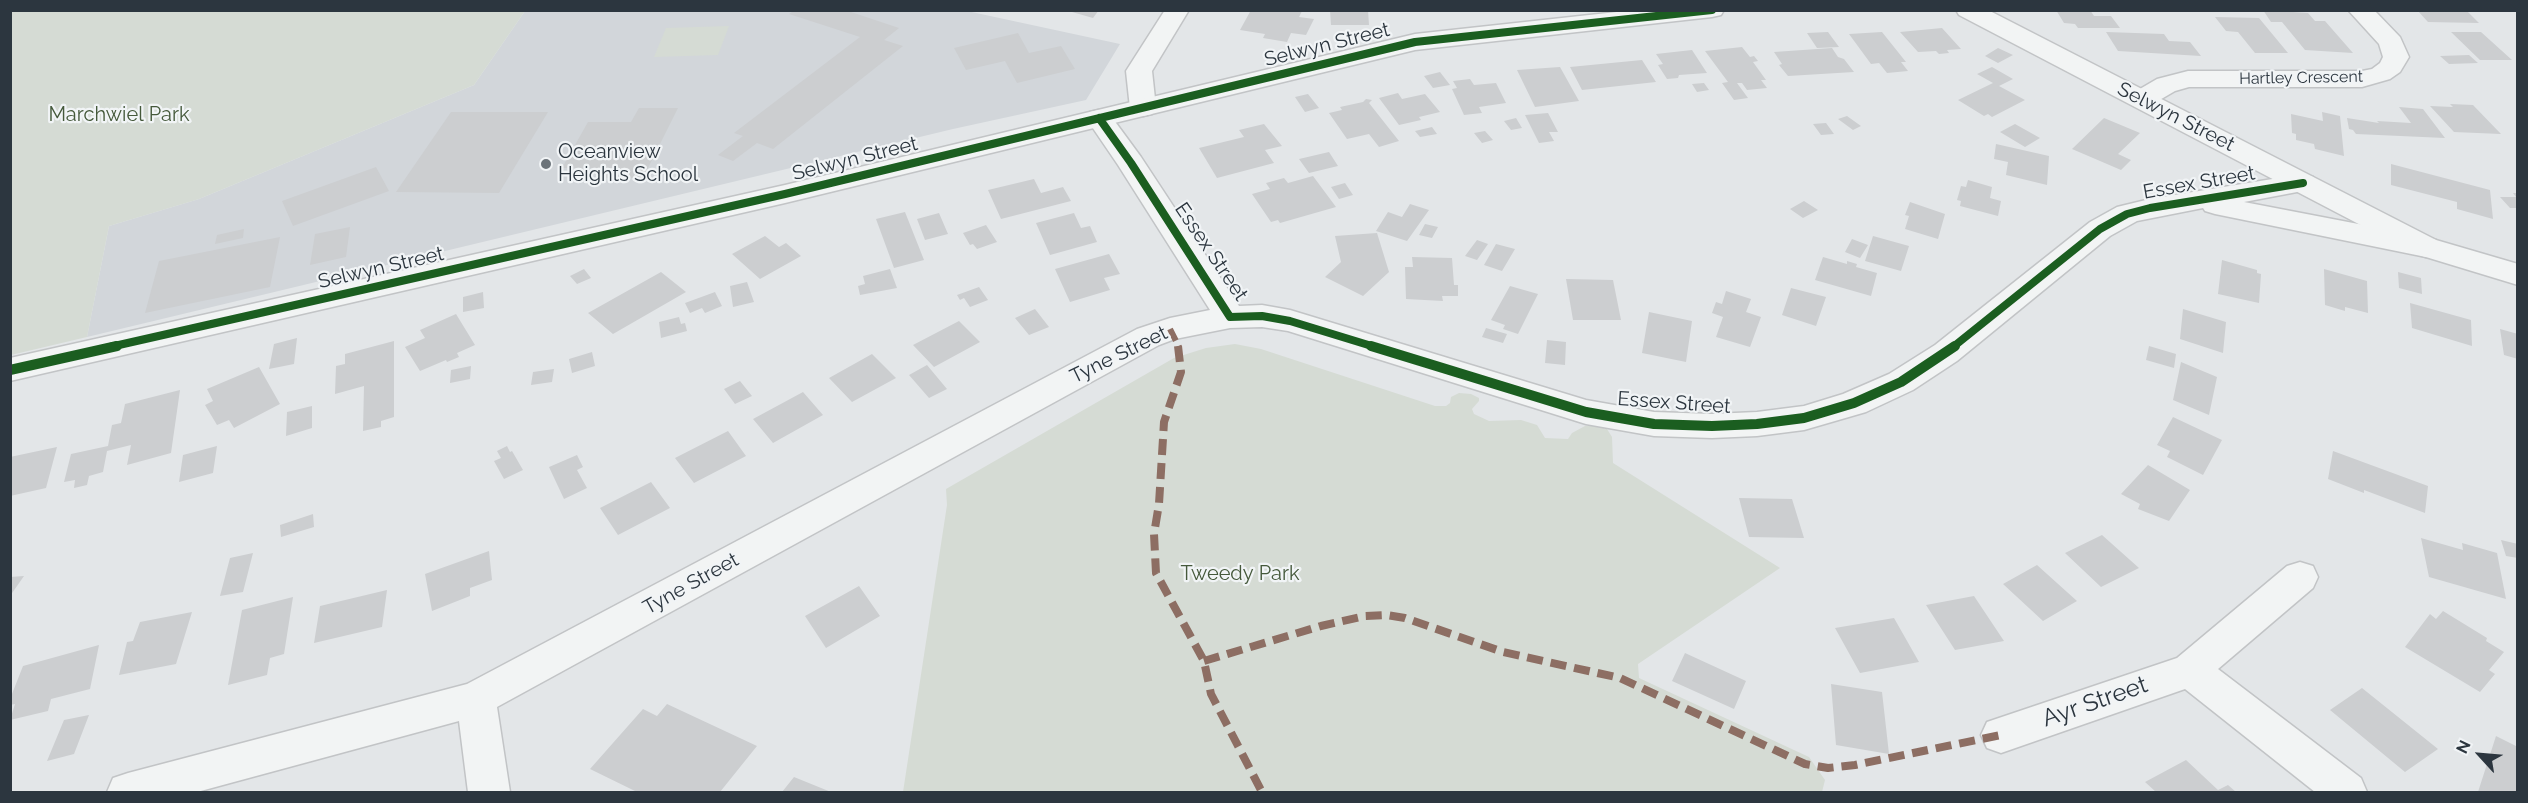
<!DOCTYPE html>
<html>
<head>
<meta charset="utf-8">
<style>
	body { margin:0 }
	#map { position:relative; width:2528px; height:803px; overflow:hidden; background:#e3e6e8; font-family:Raleway,sans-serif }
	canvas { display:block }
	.frame { position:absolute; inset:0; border:12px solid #2c363f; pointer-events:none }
	.north { position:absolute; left:2450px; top:725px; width:60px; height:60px; -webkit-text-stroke:4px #f1f4f6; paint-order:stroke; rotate:296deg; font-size:16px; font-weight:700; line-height:24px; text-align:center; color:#2c363f }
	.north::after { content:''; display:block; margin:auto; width:21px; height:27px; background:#2c363f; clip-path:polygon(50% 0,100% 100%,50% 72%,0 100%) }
</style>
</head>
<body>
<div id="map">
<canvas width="2528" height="803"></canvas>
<div class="frame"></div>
<div class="north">N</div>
</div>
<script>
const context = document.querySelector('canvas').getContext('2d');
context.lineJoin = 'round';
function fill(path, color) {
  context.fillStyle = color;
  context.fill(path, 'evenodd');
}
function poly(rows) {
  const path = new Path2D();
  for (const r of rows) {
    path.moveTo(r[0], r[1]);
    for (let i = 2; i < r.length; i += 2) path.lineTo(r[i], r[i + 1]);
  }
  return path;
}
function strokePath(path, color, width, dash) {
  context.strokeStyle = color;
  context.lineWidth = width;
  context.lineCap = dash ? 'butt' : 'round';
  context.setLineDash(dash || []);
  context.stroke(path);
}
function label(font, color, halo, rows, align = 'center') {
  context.font = font + ' Raleway,sans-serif';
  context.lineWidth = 4.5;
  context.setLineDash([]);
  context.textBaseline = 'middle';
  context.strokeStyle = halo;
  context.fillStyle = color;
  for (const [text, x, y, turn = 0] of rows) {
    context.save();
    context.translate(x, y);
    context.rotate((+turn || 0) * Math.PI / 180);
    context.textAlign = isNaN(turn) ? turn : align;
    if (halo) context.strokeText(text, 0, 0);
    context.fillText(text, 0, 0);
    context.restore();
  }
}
fill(poly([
	[525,11,967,11,1120,44,1086,100,953,129,87,337,109,226,199,199,474,85]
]), '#d2d6da');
fill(poly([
	[10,11,525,11,474,85,199,199,109,226,87,337,11,355],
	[729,26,718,55,654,57,666,28],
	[1235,344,1261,349,1435,406,1446,406,1450,403,1451,397,1459,393,1471,394,1479,398,1479,401,1472,409,1474,414,1489,421,1521,420,1537,425,1545,438,1568,439,1572,433,1585,426,1596,426,1607,429,1612,437,1613,463,1780,568,1638,664,1639,678,1809,757,1825,780,1822,792,903,792,947,505,946,489,1174,358,1206,348]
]), '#d5dbd4');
fill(poly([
	[795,10,845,10,899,28,884,40,903,46,773,149,757,143,733,161,718,155,743,136,734,133,860,37,789,14],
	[1065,10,1099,10,1093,18],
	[1251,10,1302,11,1299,17,1314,19,1306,35,1291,33,1287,42,1263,38,1265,34,1240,30],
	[1330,10,1368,10,1369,25,1331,25],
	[2056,10,2090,10,2094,16,2111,16,2120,28,2078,28,2075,24,2064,23],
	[2263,10,2308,13,2315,21,2325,21,2353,53,2305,50,2282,22,2271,22],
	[2417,10,2466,10,2479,23,2428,22],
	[2215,17,2259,18,2288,53,2255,53,2238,32,2226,31],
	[1942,28,1961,49,1947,50,1949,53,1939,54,1936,51,1918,52,1900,32],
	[1828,32,1839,47,1817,48,1807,33],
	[1882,32,1906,62,1901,62,1908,71,1887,73,1879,63,1871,64,1849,34],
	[2106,32,2164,34,2169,41,2190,42,2201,56,2118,51],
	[2451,32,2481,32,2512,60,2480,60],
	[1018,33,1029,53,1061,46,1075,69,1017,83,1005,61,966,70,954,48],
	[1742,47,1750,57,1754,56,1758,61,1753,62,1766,80,1761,80,1767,88,1747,90,1742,83,1737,83,1748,98,1734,100,1722,83,1728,82,1705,51],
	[1832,48,1838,57,1844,59,1854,72,1788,76,1779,65,1782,64,1774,52],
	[1998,48,2013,55,1998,63,1985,56],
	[1692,50,1707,73,1679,75,1678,78,1667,79,1658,65,1663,64,1656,54],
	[2469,55,2478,63,2449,64,2440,56],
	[1642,60,1656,82,1582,90,1570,67],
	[1560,67,1579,101,1535,107,1517,70],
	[1992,67,2013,79,1999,86,2025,100,1992,117,1988,114,1984,116,1958,100,1993,83,1977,74],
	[1440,72,1450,85,1433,88,1424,76],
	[1470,79,1474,85,1496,83,1506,103,1479,107,1482,113,1464,115,1452,89,1457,88,1453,81],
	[1704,83,1709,90,1697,92,1692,84],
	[1398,93,1402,99,1425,94,1440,112,1419,117,1421,120,1399,125,1379,98],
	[1308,94,1319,108,1305,112,1295,97],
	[1366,99,1372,100,1369,103,1399,141,1379,147,1369,134,1347,139,1329,113,1342,110,1340,107,1363,102],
	[2450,104,2473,105,2501,134,2454,132,2430,106,2453,107],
	[2399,107,2423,109,2445,138,2356,134,2353,130,2349,129,2347,118,2379,123,2377,121,2411,123],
	[639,108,678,108,643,178,602,178,607,168,562,168,588,122,631,122],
	[451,112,548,112,499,193,396,192],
	[2322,112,2340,116,2344,156,2315,149,2314,144,2296,140,2296,134,2292,133,2291,114,2323,121],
	[1548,113,1558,132,1549,132,1554,141,1539,143,1525,115],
	[1847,116,1861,126,1853,130,1838,119],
	[1516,118,1522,128,1511,130,1504,121],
	[2104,118,2140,133,2118,154,2131,160,2121,170,2072,149],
	[1826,123,1834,134,1821,135,1813,124],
	[1264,124,1282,146,1265,150,1274,163,1217,178,1199,148,1244,137,1239,130],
	[2015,124,2040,138,2025,147,2000,132],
	[1432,127,1437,134,1420,137,1415,131],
	[1485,131,1493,140,1482,143,1474,133],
	[1996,144,2049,156,2047,185,2006,175,2008,162,1994,159],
	[1329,152,1338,166,1309,173,1299,159],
	[2391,164,2490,190,2493,219,2457,209,2457,202,2391,185],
	[376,167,389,191,293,226,282,201],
	[1313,176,1336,207,1280,223,1278,220,1271,222,1252,194,1270,189,1266,183,1284,178,1288,183],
	[1034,179,1041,193,1063,187,1071,201,1001,219,988,190],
	[1968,180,1992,187,1990,198,2001,201,1998,216,1960,206,1961,201,1957,200,1961,186,1966,187],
	[1345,183,1353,195,1339,199,1331,187],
	[2513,193,2518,193,2518,208,2510,208,2500,197,2516,197],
	[1804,201,1818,210,1803,218,1790,209],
	[1910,202,1945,214,1938,239,1905,229,1909,216,1905,215],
	[1410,204,1429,210,1407,241,1376,231,1388,212,1402,217],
	[905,212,924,260,894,268,876,219],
	[939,213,948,234,925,240,917,219],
	[1074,213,1081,228,1090,226,1097,242,1050,255,1036,223],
	[1425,224,1438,227,1432,238,1419,235],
	[986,225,997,242,977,249,973,244,970,245,963,233],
	[350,227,346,257,310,265,315,234],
	[244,229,243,238,215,244,217,235],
	[1377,233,1389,272,1363,296,1325,277,1341,262,1335,236],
	[765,236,779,247,786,243,801,256,760,279,732,254],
	[1873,236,1909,246,1901,271,1865,261],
	[280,237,270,287,145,313,159,261],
	[1852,239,1868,245,1860,258,1845,252],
	[1477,240,1488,244,1477,260,1465,256],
	[1496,244,1515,249,1502,271,1484,265],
	[1109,254,1120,274,1104,278,1110,290,1070,302,1055,269],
	[1412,257,1452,258,1454,285,1458,285,1458,296,1442,296,1443,301,1406,299,1405,267,1413,267],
	[1823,257,1847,264,1847,261,1857,264,1856,267,1877,273,1871,296,1815,280],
	[2222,260,2257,270,2257,273,2261,274,2259,303,2218,294],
	[584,269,591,278,577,284,570,276],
	[890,269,897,288,860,295,858,286,865,284,863,276],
	[2324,269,2367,281,2368,313,2345,307,2345,311,2325,305],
	[661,272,686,292,613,334,588,313],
	[2398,272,2421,278,2422,294,2399,288],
	[1566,279,1613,280,1621,320,1573,320],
	[747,282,754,302,733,307,730,286],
	[1510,286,1538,294,1518,334,1503,329,1505,325,1491,320],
	[979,287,988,300,970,307,964,298,960,300,957,295],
	[1791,288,1826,297,1816,326,1782,315],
	[1726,291,1751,299,1746,312,1761,317,1750,347,1716,337,1723,317,1712,313,1716,302,1722,304],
	[483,292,484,308,463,312,463,297],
	[715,292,722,306,705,313,702,308,690,313,685,303],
	[2410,303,2471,320,2472,346,2412,328],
	[1035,309,1049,327,1029,335,1015,318],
	[2183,309,2226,322,2223,353,2180,339],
	[1649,312,1692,321,1686,362,1642,353],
	[456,314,475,345,457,353,459,357,447,362,446,360,420,371,405,347,425,338,420,330],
	[679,317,681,324,685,323,687,331,661,338,659,322],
	[959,321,980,342,934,367,913,345],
	[1486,328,1507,334,1503,343,1482,337],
	[2500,329,2518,334,2518,359,2504,355],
	[297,338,294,364,269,369,274,344],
	[1547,340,1566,342,1565,365,1545,363],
	[394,341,394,417,381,421,381,427,363,431,364,386,335,394,336,366,345,364,345,354],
	[2149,346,2176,354,2174,368,2146,360],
	[592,352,595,366,572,373,569,359],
	[872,354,896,378,852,402,829,378],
	[2181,362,2217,377,2209,415,2173,400],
	[927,365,947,389,929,398,909,375],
	[471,366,470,379,450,383,451,370],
	[259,367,280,404,234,428,229,420,217,425,205,405,213,401,207,389],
	[554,369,552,382,531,385,533,372],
	[740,381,752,396,735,404,724,389],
	[180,390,171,453,127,465,131,445,107,451,103,472,89,476,87,485,74,488,75,480,64,482,71,454,108,446,112,425,121,423,125,404],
	[803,392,823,415,773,443,753,419],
	[312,406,312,428,286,436,287,412],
	[2173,417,2222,440,2203,475,2167,457,2170,451,2157,445],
	[728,431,746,456,694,483,675,458],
	[217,446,213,473,179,482,183,455],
	[507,446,510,452,512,451,523,470,504,479,494,461,501,458,497,451],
	[57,447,46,488,10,496,10,457],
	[2333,451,2428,486,2425,513,2364,490,2364,493,2328,479],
	[577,455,583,467,577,470,587,488,564,499,549,467],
	[2148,465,2190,490,2169,521,2138,509,2140,504,2121,494],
	[651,482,670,508,618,535,600,508],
	[1739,498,1792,499,1804,538,1749,537],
	[313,514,314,527,281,537,280,525],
	[2102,535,2139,568,2101,587,2065,553],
	[2421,538,2463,550,2462,543,2497,553,2506,599,2429,577],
	[2501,540,2518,544,2518,558,2506,556],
	[489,551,492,580,470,588,470,596,432,611,425,574],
	[253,553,243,592,220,596,230,558],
	[2037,565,2077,601,2043,621,2003,584],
	[24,576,10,596,10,577],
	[859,586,880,616,826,648,805,616],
	[387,590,382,627,314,643,320,606],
	[1974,596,2004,641,1955,650,1926,605],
	[293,597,284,654,270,658,267,675,228,685,242,610],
	[2443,611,2487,638,2486,641,2504,652,2489,670,2495,674,2480,692,2405,647,2430,614,2436,619],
	[192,612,176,664,119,675,127,642,133,641,140,622],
	[1894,618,1919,662,1860,673,1835,628],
	[99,645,90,689,51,699,48,711,10,720,15,704,10,705,10,699,23,666],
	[1685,653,1746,681,1734,709,1672,681],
	[1831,684,1882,692,1889,754,1836,745],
	[2362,688,2438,749,2405,772,2330,710],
	[667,704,757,746,720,792,637,792,590,769,643,709,657,716],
	[89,715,74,754,47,761,64,720],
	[2496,736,2518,747,2518,792,2478,792],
	[2186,760,2218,790,2228,785,2236,792,2156,792,2145,782],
	[794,777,831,792,782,792]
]), '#ccced0');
const minor = poly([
	[1165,10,1189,10,1152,71,1156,108,1152,114,1143,116,1134,114,1130,108,1126,71,1165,10],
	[2348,10,2374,10,2400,37,2409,57,2400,72,2390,79,2362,87,2189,87,2175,91,2151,105,2142,107,2133,105,2129,99,2133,93,2157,79,2188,71,2362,71,2372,69,2380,63,2383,57,2379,44,2348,10],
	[1099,110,1108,112,1141,157,1239,306,1262,305,1290,310,1586,400,1654,412,1712,414,1757,412,1804,406,1843,394,1889,374,1935,345,2090,222,2117,207,2150,199,2303,174,2313,177,2317,183,2313,189,2244,202,2426,237,2436,240,2441,247,2436,254,2426,257,2215,214,2205,211,2203,208,2137,221,2110,236,1957,361,1913,390,1866,412,1804,430,1757,436,1712,438,1654,436,1586,424,1288,331,1262,327,1230,328,1175,339,1159,345,497,707,510,792,468,792,459,721,197,792,107,792,113,778,128,773,467,684,1137,329,1170,318,1210,310,1118,165,1086,118,1090,112,1099,110],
	[2300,562,2313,566,2318,577,2313,588,2218,669,2361,778,2367,792,2315,792,2185,689,2001,753,1987,748,1981,735,1987,722,2177,658,2287,566,2300,562]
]);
const tertiary = poly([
	[1635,10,1724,10,1721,15,1712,17,1415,50,785,203,10,381,10,358,785,185,1415,34,1635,10],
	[1956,10,1988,10,2436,240,2518,264,2518,285,2416,254,1959,15,1956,10]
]);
strokePath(minor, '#c2c4c6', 3);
strokePath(tertiary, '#c2c4c6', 3);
fill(minor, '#f2f4f4');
fill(tertiary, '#f2f4f4');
strokePath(poly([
	[1170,329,1179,347]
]), '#8d6e63', 6, [13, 6]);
strokePath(poly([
	[1178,346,1181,372,1164,422,1159,504,1154,534,1156,573,1204,661,1211,694,1262,792],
	[1204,661,1321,626,1365,616,1387,615,1405,618,1503,652,1620,678,1805,764,1828,768,1855,765,2001,735]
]), '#8d6e63', 8, [16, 8]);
strokePath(poly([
	[1099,118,1131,163,1230,317,1262,316,1290,321,1375,347],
	[110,347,785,194,1415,42,1712,10],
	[1953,347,2100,229,2127,214,2150,208,2303,183]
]), '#1b5e20', 8);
strokePath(poly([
	[1371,346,1586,412,1654,424,1712,426,1757,424,1804,418,1854,403,1901,382,1955,346],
	[10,370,117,346]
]), '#1b5e20', 10);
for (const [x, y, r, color] of [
	[546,164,6,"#6c747a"]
]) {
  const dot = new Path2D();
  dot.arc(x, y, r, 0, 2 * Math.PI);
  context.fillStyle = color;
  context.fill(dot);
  strokePath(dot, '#f1f4f6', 2);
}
label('16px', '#2c363f', '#f1f4f6', [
	["Hartley Crescent",2301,78,-1]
]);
label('20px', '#2c363f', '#f1f4f6', [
	["Selwyn Street",1327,45,-14],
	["Selwyn Street",2176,117,27],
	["Selwyn Street",855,159,-14],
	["Essex Street",2199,183,-10],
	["Essex Street",1211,252,56],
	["Selwyn Street",381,268,-13],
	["Tyne Street",1119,355,-26],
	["Essex Street",1674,403,4],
	["Tyne Street",691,584,-29]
]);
label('20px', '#45593b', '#f1f4f6', [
	["Marchwiel Park",119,115],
	["Tweedy Park",1240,574]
]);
label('20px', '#2c363f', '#f1f4f6', [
	["Oceanview",558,152],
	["Heights School",558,175]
], 'left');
label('24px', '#2c363f', '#f1f4f6', [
	["Ayr Street",2095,702,-19]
]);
</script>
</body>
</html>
